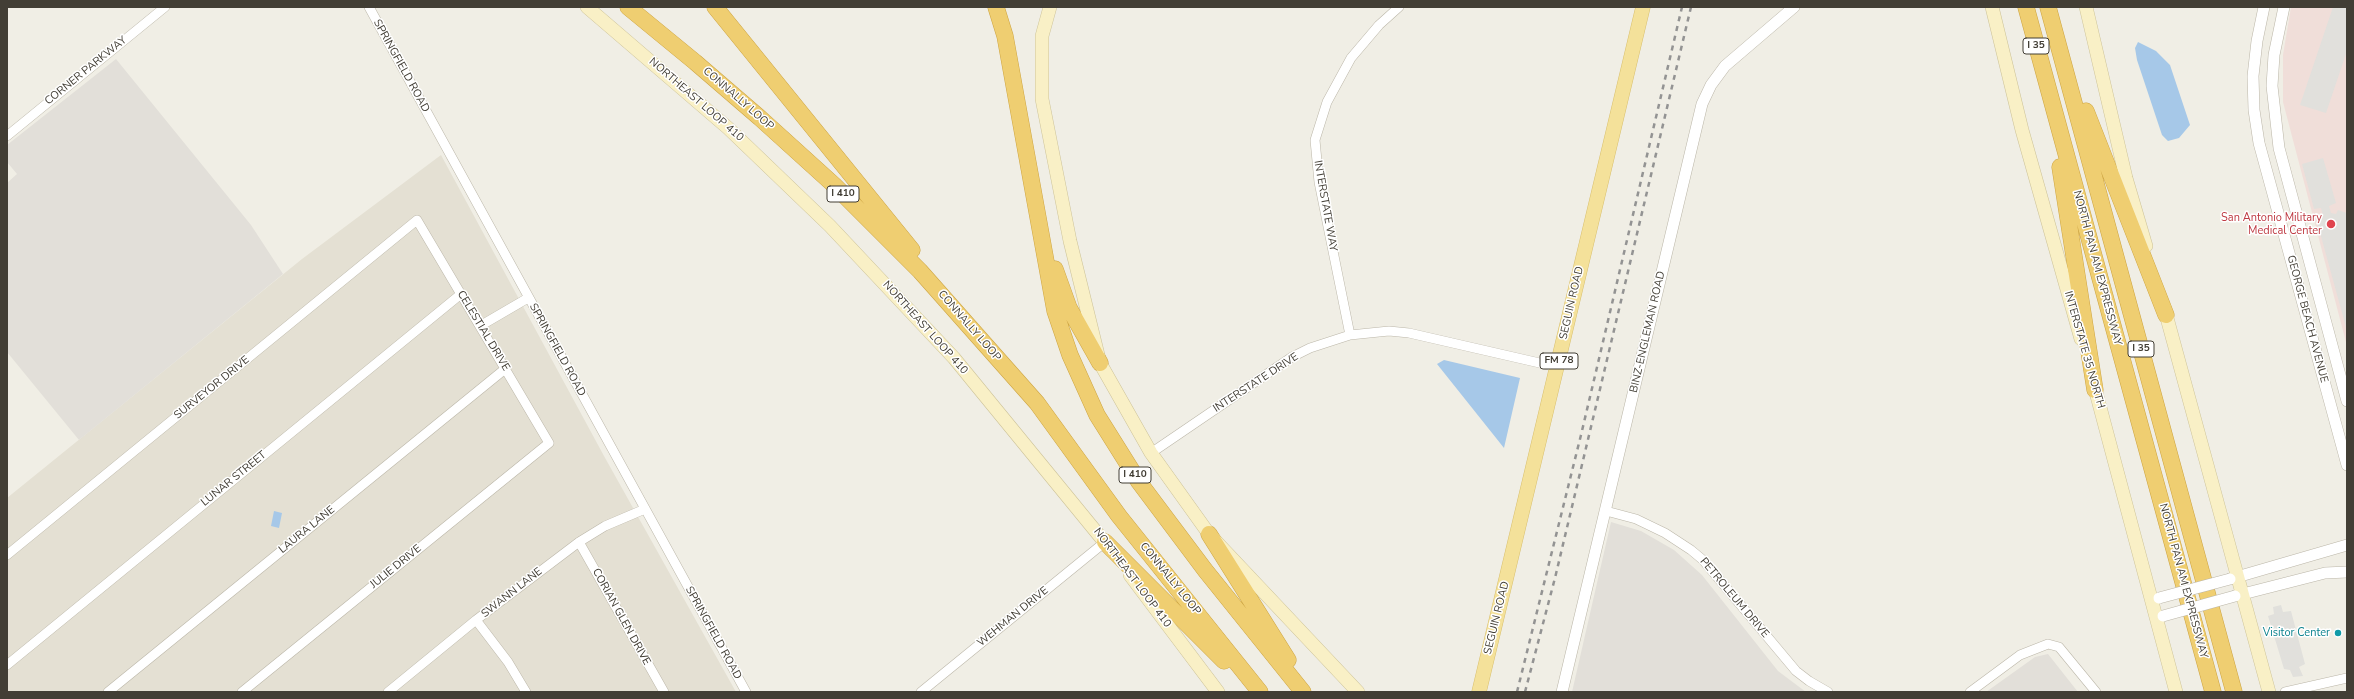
<!DOCTYPE html>
<html>
<head>
<meta charset="utf-8">
<style>
	body { margin:0 }
	#map { position:relative; width:2354px; height:699px; overflow:hidden; background:#f0eee5; font-family:"Nunito Sans",sans-serif }
	canvas { display:block }
	.frame { position:absolute; inset:0; border:8px solid #423e35; pointer-events:none }
</style>
</head>
<body>
<div id="map">
<canvas width="2354" height="699"></canvas>
<div class="frame"></div>
</div>
<script>
const context = document.querySelector('canvas').getContext('2d');
context.lineJoin = 'round';
function fill(path, color) {
  context.fillStyle = color;
  context.fill(path, 'evenodd');
}
function poly(rows) {
  const path = new Path2D();
  for (const r of rows) {
    path.moveTo(r[0], r[1]);
    for (let i = 2; i < r.length; i += 2) path.lineTo(r[i], r[i + 1]);
  }
  return path;
}
function strokePath(path, color, width, dash) {
  context.strokeStyle = color;
  context.lineWidth = width;
  context.lineCap = dash ? 'butt' : 'round';
  context.setLineDash(dash || []);
  context.stroke(path);
}
function label(font, color, halo, rows, align = 'center') {
  context.font = font + ' "Nunito Sans",sans-serif';
  context.lineWidth = 3;
  context.setLineDash([]);
  context.textBaseline = 'middle';
  context.strokeStyle = halo;
  context.fillStyle = color;
  for (const [text, x, y, turn = 0] of rows) {
    context.save();
    context.translate(x, y);
    context.rotate((+turn || 0) * Math.PI / 180);
    context.textAlign = isNaN(turn) ? turn : align;
    if (halo) context.strokeText(text, 0, 0);
    context.fillText(text, 0, 0);
    context.restore();
  }
}
fill(poly([
	[441,155,604,456,736,692,7,692,7,498,302,259]
]), '#e4e0d3');
fill(poly([
	[116,59,251,225,283,274,79,440,7,352,7,183,17,174,7,162,7,145],
	[1611,522,1641,531,1674,550,1702,575,1778,671,1806,692,1572,692],
	[2048,654,2078,692,1986,692,2035,657]
]), '#e2dfd9');
fill(poly([
	[2291,7,2347,7,2347,346,2283,102,2283,55]
]), '#f0ded9');
fill(poly([
	[2333,7,2347,7,2347,51,2326,113,2300,105],
	[2323,158,2336,203,2329,206,2331,213,2336,214,2338,210,2347,213,2347,331,2316,218,2323,216,2321,208,2314,209,2302,164],
	[2281,605,2283,612,2291,611,2305,664,2299,667,2303,676,2293,677,2290,670,2284,669,2268,616,2274,614,2273,607]
]), '#e1e0dc');
fill(poly([
	[2138,42,2156,51,2170,65,2190,125,2179,138,2168,141,2162,135,2137,60,2135,48],
	[1444,360,1520,378,1504,448,1437,364],
	[274,511,282,513,279,528,271,526]
]), '#a6c8e8');
const minor = poly([
	[369,7,746,692],
	[7,136,165,7],
	[480,326,528,298],
	[1350,335,1319,182,1315,140,1327,102,1351,58,1379,25,1399,7],
	[1151,453,1292,357,1310,348,1350,335,1389,331,1409,333,1557,367],
	[1606,511,1636,519,1665,533,1691,550,1703,560,1796,671,1809,681,1828,692],
	[579,542,664,692],
	[7,555,417,220,549,443,242,692],
	[476,620,508,662,526,692],
	[7,665,461,294],
	[108,692,505,369],
	[388,692,476,620,579,542,605,526,645,509],
	[921,692,1105,542],
	[1970,692,2020,655,2048,644,2059,647,2096,692],
	[2285,692,2347,678]
]);
const tertiary = poly([
	[2264,7,2257,41,2253,76,2254,110,2259,143,2347,465],
	[2284,7,2274,55,2272,86,2279,148,2347,401],
	[2230,579,2347,545],
	[2235,596,2325,573,2347,572],
	[1562,692,1702,104,1711,85,1725,66,1794,7]
]);
const secondary = poly([
	[587,7,728,128,830,226,954,358,1111,550],
	[1050,7,1042,36,1042,99,1070,241,1100,363,1151,453,1209,534,1358,692],
	[1992,7,2022,130,2081,339],
	[2086,7,2126,178,2146,246],
	[2164,307,2269,692],
	[2093,381,2176,692],
	[1130,575,1218,692]
]);
const primary = poly([
	[1479,692,1643,7]
]);
const motorway = poly([
	[628,7,695,62,760,118,834,185,920,271,1037,403,1119,516,1260,692],
	[715,7,912,250],
	[996,7,1005,36,1055,311,1070,355,1097,415,1139,482,1205,570,1303,692],
	[2026,7,2213,692],
	[2048,7,2234,692],
	[2086,111,2166,315],
	[2060,167,2095,390],
	[1055,269,1069,308,1100,363],
	[1209,534,1288,660],
	[1105,542,1224,661]
]);
strokePath(minor, '#bbb6a8', 10);
strokePath(tertiary, '#bbb6a8', 12);
strokePath(secondary, '#ccc298', 14);
strokePath(primary, '#d7be6c', 15);
strokePath(motorway, '#cda442', 17);
strokePath(minor, '#fff', 9);
strokePath(tertiary, '#fff', 11);
strokePath(secondary, '#f9f0c6', 13);
strokePath(primary, '#f4e19a', 14);
strokePath(motorway, '#efce71', 16);
strokePath(poly([
	[1517,692,1581,435,1682,7],
	[1525,692,1555,578,1691,7]
]), '#939393', 2.5, [5, 5]);
const tertiaryBridge = poly([
	[2159,598,2230,579],
	[2163,616,2235,596]
]);
strokePath(tertiaryBridge, '#bbb6a8', 12, []);
strokePath(tertiaryBridge, '#fff', 11);
for (const [x, y, r, color] of [
	[2331,224,5,"#e0444e"],
	[2338,633,4,"#0f9aa8"]
]) {
  const dot = new Path2D();
  dot.arc(x, y, r, 0, 2 * Math.PI);
  context.fillStyle = color;
  context.fill(dot);
  strokePath(dot, '#fff', 1.5);
}
for (const [x, y, w] of [
	[2036,46,26],
	[843,194,32],
	[2141,349,26],
	[1559,361,38],
	[1135,475,32]
]) {
  const box = new Path2D();
  box.roundRect(x - w / 2, y - 8, w, 16, 3);
  context.fillStyle = '#fff';
  context.fill(box);
  strokePath(box, '#423e35', 1);
}
label('bold 10px', '#423e35', null, [
	["I 35",2036,46],
	["I 410",843,194],
	["I 35",2141,349],
	["FM 78",1559,361],
	["I 410",1135,475]
]);
label('11px', '#423e35', '#fff', [
	["SPRINGFIELD ROAD",401,66,61],
	["CORNER PARKWAY",86,71,-39],
	["CONNALLY LOOP",738,99,41],
	["NORTHEAST LOOP 410",696,100,41],
	["INTERSTATE WAY",1325,206,80],
	["NORTH PAN AM EXPRESSWAY",2097,268,75],
	["SEGUIN ROAD",1572,303,-77],
	["GEORGE BEACH AVENUE",2307,319,75],
	["CONNALLY LOOP",969,326,49],
	["NORTHEAST LOOP 410",925,328,48],
	["CELESTIAL DRIVE",483,331,59],
	["BINZ-ENGLEMAN ROAD",1648,332,-77],
	["SPRINGFIELD ROAD",557,350,61],
	["INTERSTATE 35 NORTH",2084,350,74],
	["INTERSTATE DRIVE",1256,383,-33],
	["SURVEYOR DRIVE",212,388,-39],
	["LUNAR STREET",234,479,-39],
	["LAURA LANE",307,530,-39],
	["JULIE DRIVE",396,567,-39],
	["NORTHEAST LOOP 410",1132,578,53],
	["CONNALLY LOOP",1170,579,51],
	["NORTH PAN AM EXPRESSWAY",2183,581,75],
	["SWANN LANE",512,593,-38],
	["PETROLEUM DRIVE",1734,598,50],
	["CORIAN GLEN DRIVE",621,617,61],
	["WEHMAN DRIVE",1013,617,-39],
	["SEGUIN ROAD",1497,618,-76],
	["SPRINGFIELD ROAD",713,633,61]
]);
label('11px', '#be3a42', '#fff', [
	["San Antonio Military",2322,218],
	["Medical Center",2322,231]
], 'right');
label('11px', '#0d838f', '#fff', [
	["Visitor Center",2330,633]
], 'right');
</script>
</body>
</html>
